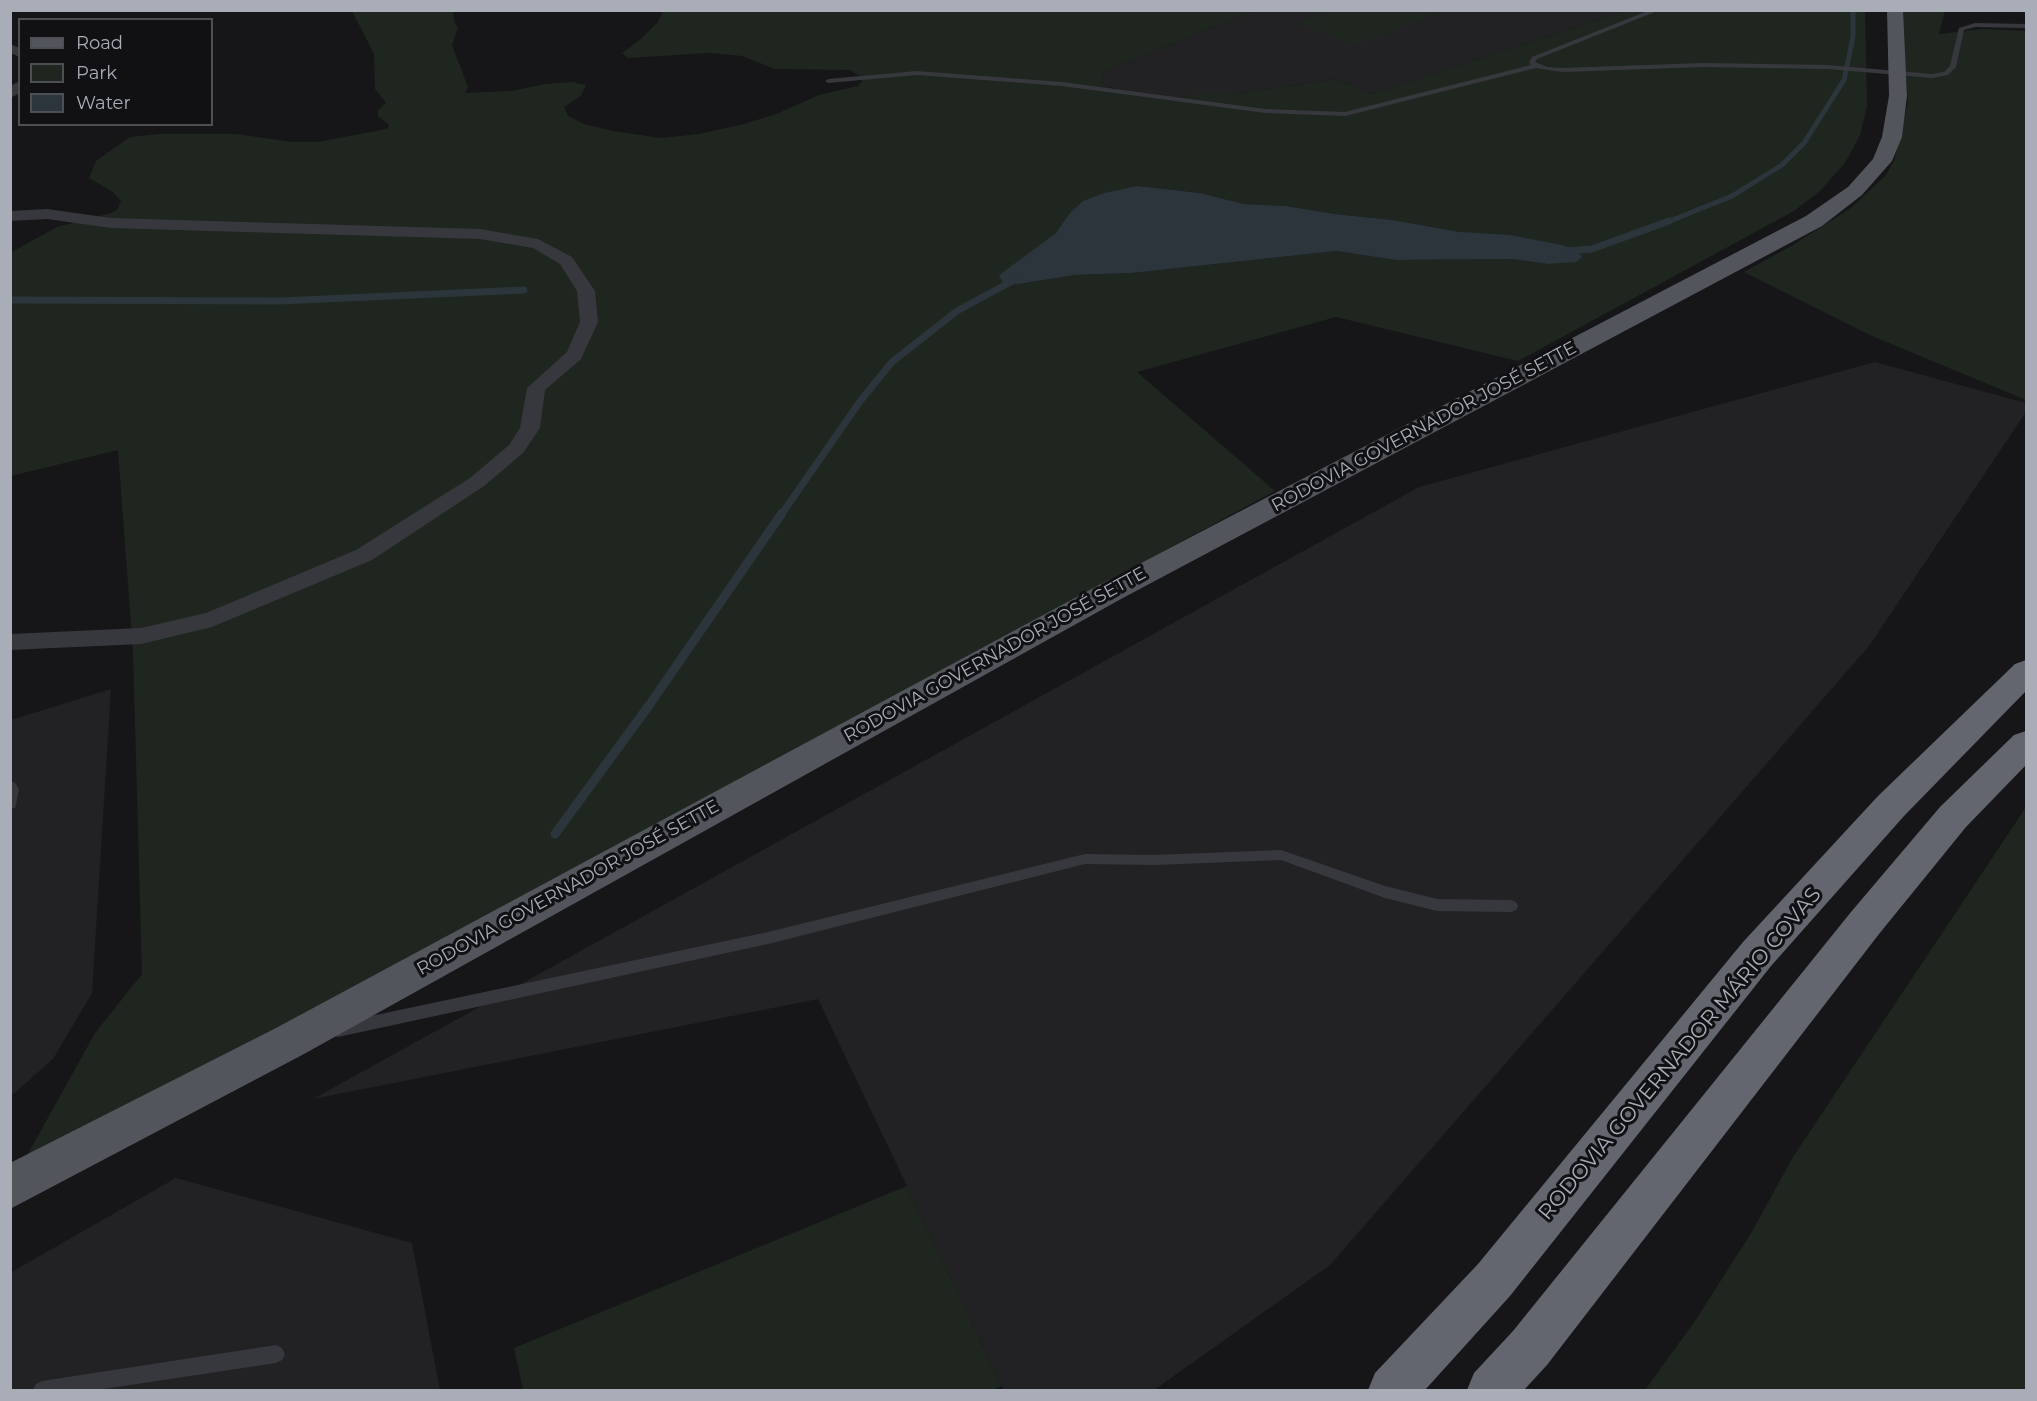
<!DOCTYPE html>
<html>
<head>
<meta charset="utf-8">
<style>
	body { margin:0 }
	#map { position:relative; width:2037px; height:1401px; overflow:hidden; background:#161618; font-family:Montserrat,sans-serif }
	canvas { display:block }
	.frame { position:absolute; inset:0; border:12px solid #a8adb8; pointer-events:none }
	.legend { position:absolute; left:18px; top:18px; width:195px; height:108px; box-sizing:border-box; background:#111113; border:2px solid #4d4f55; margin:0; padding:8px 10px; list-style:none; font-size:18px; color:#a8adb8 }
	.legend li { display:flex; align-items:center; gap:12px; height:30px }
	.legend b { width:30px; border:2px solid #4d4f55 }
</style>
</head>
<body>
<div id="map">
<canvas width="2037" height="1401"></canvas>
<div class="frame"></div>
<ul class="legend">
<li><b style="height:8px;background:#53555c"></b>Road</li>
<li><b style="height:16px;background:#1e261f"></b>Park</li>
<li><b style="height:16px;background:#2c353c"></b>Water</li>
</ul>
</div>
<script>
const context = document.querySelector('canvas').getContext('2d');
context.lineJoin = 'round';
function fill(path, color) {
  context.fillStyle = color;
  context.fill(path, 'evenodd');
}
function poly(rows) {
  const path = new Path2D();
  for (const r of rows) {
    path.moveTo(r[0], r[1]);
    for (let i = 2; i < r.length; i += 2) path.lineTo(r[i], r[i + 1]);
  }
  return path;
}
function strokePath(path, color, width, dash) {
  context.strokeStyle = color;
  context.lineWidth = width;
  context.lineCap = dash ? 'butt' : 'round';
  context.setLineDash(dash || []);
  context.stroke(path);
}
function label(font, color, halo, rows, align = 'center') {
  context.font = font + ' Montserrat,sans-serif';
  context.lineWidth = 6;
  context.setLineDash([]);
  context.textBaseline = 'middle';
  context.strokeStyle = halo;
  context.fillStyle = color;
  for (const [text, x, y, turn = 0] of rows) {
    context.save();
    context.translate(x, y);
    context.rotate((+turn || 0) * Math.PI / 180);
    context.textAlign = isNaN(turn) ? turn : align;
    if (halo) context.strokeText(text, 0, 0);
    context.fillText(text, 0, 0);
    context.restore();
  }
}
fill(poly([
	[1254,11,1625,11,1372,94,1336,79,1235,94,1194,94,1168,101,1157,101,1132,96,1104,84,1102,75,1108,70],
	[1875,362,2026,403,2026,412,1869,646,1330,1265,1154,1390,1004,1390,818,999,313,1099,1419,487],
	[111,689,92,993,53,1059,11,1096,11,720],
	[176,1178,412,1243,440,1390,11,1390,10,1273]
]), '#222225');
fill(poly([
	[352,11,453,11,454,21,458,28,452,45,468,87,465,93,511,91,545,84,572,82,586,85,581,96,564,107,568,116,584,124,613,131,661,138,699,134,744,124,776,114,819,95,858,86,862,81,861,77,850,70,775,69,742,56,710,53,628,58,622,53,642,38,658,22,663,11,1254,11,1108,70,1102,75,1104,84,1117,91,1132,96,1168,101,1194,94,1235,94,1336,79,1372,94,1625,11,1865,11,1867,107,1860,135,1845,163,1820,191,1794,211,1518,361,1336,317,1137,372,1275,491,20,1168,95,1033,142,974,133,652,118,450,11,476,10,253,57,227,111,213,117,210,121,201,113,192,89,178,96,161,130,137,160,134,236,134,293,142,317,142,387,129,389,125,378,116,378,110,386,103,375,89,374,54],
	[1138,186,1200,193,1244,204,1286,206,1335,214,1393,220,1460,232,1548,264,1512,259,1396,260,1336,251,1132,273,1075,275,1019,284,1003,283,1000,275,1056,233],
	[1438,11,1442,12,1355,45,1298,23,1330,11],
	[1901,11,1945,11,1939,34,1983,29,2026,31,2026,400,1872,336,1744,272,1793,245,1852,207,1886,175,1894,161,1908,102],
	[2026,807,2026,1390,1645,1390,1695,1321,1750,1235,1793,1157],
	[907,1186,1002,1386,992,1390,523,1390,514,1348]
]), '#1e261f');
fill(poly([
	[1138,186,1200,193,1244,204,1286,206,1335,214,1393,220,1460,232,1510,235,1562,245,1577,250,1582,257,1576,262,1548,264,1512,259,1396,260,1336,251,1132,273,1075,275,1019,284,1003,283,999,275,1056,233,1070,213,1083,201,1104,193]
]), '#2c353c');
strokePath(poly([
	[1665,223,1732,196,1782,165,1804,143,1844,80,1853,37,1853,10]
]), '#2c353c', 5);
strokePath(poly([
	[1567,251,1592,249,1669,221],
	[10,300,280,301,524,290],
	[781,515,861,400,892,362,957,311,1018,278]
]), '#2c353c', 7);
strokePath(poly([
	[555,834,650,704,782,513]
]), '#2c353c', 9);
fill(poly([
	[1650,10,1660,10,1537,59,1535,62,1547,67,1562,68,1703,63,1828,65,1932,74,1944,72,1950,66,1959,28,1975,23,2026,24,2026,28,1975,27,1964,30,1956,67,1948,75,1932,78,1828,69,1703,67,1562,72,1536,68,1345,116,1265,113,1062,86,917,75,828,83,825,81,828,79,917,71,1062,82,1265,109,1345,112,1531,65,1529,62,1532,57,1650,10],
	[10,781,15,783,19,789,16,804,15,808,10,809,10,781],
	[1281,850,1385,886,1437,899,1511,900,1516,902,1518,906,1516,910,1511,912,1437,911,1385,898,1281,860,1154,865,1085,864,768,944,338,1037,333,1035,331,1030,333,1025,338,1023,768,932,1085,854,1154,855,1281,850],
	[276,1345,282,1348,285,1354,282,1360,276,1363,97,1390,33,1390,36,1384,42,1381,276,1345]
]), '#37383d');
fill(poly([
	[10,44,20,48,20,57,10,53,10,44],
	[20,81,20,93,10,98,10,86,20,81],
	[47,209,111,218,480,229,538,239,572,257,595,291,598,322,581,359,545,390,540,428,523,453,484,486,372,560,212,627,141,644,10,650,10,634,141,628,206,613,356,550,470,478,509,445,520,428,527,388,567,352,580,322,577,291,560,264,533,248,480,239,111,228,47,219,10,221,10,211,47,209]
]), '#37383d');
fill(poly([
	[1887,10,1903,10,1907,96,1902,137,1892,161,1862,195,1822,226,1121,599,304,1054,10,1209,10,1163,276,1028,1099,585,1806,216,1848,187,1873,159,1882,137,1889,96,1887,10]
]), '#53555c');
fill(poly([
	[2026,660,2026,691,1904,816,1771,966,1510,1296,1425,1390,1368,1390,1375,1373,1478,1264,1743,942,1878,796,2015,664,2026,660],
	[2026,731,2026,765,1966,827,1879,934,1547,1365,1524,1390,1467,1390,1474,1373,1513,1331,1851,912,1940,807,2014,735,2026,731]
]), '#63666e');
label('18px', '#a8adb8', '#111113', [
	["RODOVIA GOVERNADOR JOSÉ SETTE",1424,427,-28],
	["RODOVIA GOVERNADOR JOSÉ SETTE",995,655,-29],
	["RODOVIA GOVERNADOR JOSÉ SETTE",568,888,-29]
]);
label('21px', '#a8adb8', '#111113', [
	["RODOVIA GOVERNADOR MÁRIO COVAS",1680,1054,-50]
]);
</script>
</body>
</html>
